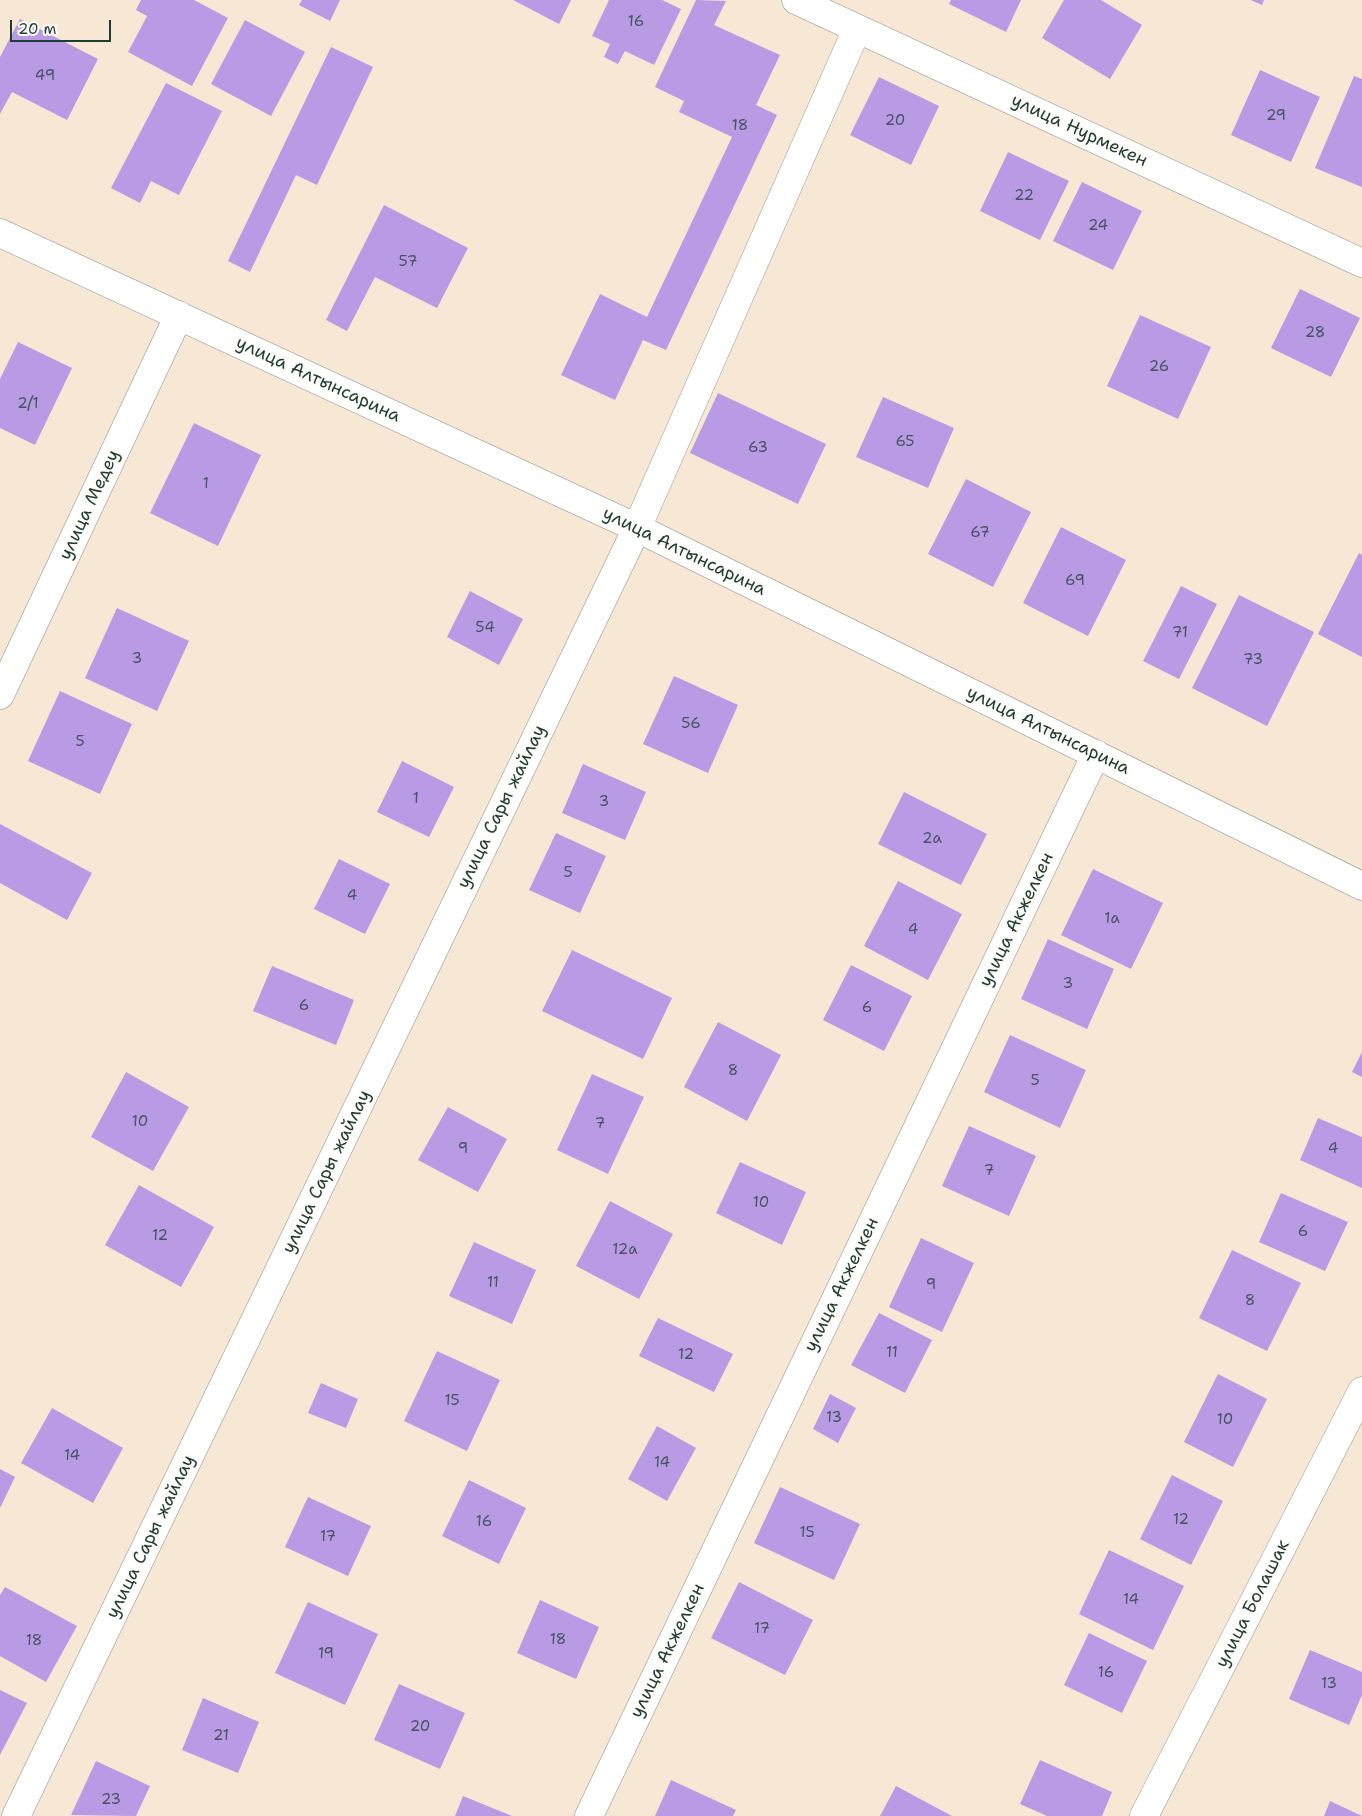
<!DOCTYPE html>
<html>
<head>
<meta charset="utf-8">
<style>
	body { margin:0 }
	#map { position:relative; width:1362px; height:1816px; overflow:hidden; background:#f6e8d4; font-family:"Shantell Sans",sans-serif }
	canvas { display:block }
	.scale { position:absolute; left:10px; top:20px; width:101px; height:22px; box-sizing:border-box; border:2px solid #1f3d34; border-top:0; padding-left:6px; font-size:15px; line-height:18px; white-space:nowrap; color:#1f3d34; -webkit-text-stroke:4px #fdfcf7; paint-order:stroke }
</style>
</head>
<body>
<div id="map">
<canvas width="1362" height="1816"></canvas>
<div class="scale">20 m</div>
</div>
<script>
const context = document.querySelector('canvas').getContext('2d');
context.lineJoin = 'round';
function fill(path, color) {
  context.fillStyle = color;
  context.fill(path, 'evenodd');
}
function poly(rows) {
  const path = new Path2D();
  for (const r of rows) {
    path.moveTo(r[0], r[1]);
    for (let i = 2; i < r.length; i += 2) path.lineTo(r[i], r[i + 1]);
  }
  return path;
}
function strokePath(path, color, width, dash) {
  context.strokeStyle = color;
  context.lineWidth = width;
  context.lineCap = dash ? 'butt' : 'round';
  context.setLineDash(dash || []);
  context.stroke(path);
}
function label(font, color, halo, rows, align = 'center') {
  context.font = font + ' "Shantell Sans",sans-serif';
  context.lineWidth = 4;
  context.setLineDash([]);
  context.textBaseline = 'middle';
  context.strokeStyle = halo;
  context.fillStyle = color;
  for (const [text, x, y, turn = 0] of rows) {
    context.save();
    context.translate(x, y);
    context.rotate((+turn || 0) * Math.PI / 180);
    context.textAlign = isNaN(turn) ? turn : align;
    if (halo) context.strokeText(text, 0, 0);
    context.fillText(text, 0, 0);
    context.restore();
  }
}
fill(poly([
	[141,0,194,0,228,18,192,86,128,52,147,16,136,10],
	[302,0,340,0,330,21,299,5],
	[513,0,571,0,559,24],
	[609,0,662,0,681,9,654,65,625,51,618,64,604,57,610,44,592,36],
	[696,0,726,1,714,25,780,55,756,105,777,115,666,350,643,340,615,400,561,375,600,294,647,317,732,137,679,112,684,101,655,87],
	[951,0,1021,0,1006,32,949,4],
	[1064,0,1101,0,1142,25,1110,79,1042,38],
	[1251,0,1264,0,1262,5],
	[20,19,98,59,67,120,12,92,0,114,0,57],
	[245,20,305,52,271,116,211,84],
	[331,47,373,67,317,185,296,175,250,272,228,261],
	[1260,70,1320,97,1291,162,1231,135],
	[1354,76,1362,79,1362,187,1315,168],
	[879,77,939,106,911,165,850,135],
	[166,83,222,111,179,195,151,181,140,203,111,188],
	[1008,152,1069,181,1040,240,980,211],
	[1082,182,1142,211,1113,270,1053,241],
	[384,205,468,248,437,308,375,277,347,331,326,320],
	[1300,289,1360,318,1331,377,1271,348],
	[1140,315,1211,347,1178,419,1107,386],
	[18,342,72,368,35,445,0,428,0,379],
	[718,393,826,444,798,504,690,453],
	[883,397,954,428,928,488,856,457],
	[194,423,261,455,218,546,150,513],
	[966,479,1031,512,993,587,928,554],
	[1061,527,1126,560,1088,636,1023,603],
	[1359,553,1362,555,1362,657,1318,634],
	[1181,586,1217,604,1179,679,1143,661],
	[470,591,523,619,499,665,447,637],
	[1239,595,1314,632,1267,726,1192,688],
	[117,608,189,641,157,711,85,678],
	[674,676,738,705,708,773,643,744],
	[60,691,132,724,100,794,28,761],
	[402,761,454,787,429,837,377,812],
	[583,764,646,792,625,840,562,813],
	[904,792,987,834,961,885,878,844],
	[0,824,92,873,67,920,0,883],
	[556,833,606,856,580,913,529,890],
	[339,859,390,884,365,934,314,909],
	[1093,869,1163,903,1131,969,1061,935],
	[898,881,962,914,928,980,864,946],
	[1048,939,1114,969,1087,1029,1021,999],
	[572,950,672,998,643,1059,542,1011],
	[851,965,912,996,884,1051,823,1020],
	[272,966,354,1000,336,1045,253,1011],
	[718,1022,781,1055,747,1121,684,1087],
	[1010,1035,1086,1070,1060,1128,984,1092],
	[1362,1052,1362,1077,1352,1072],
	[126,1072,189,1107,153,1171,91,1137],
	[592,1074,644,1097,608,1174,557,1150],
	[448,1107,507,1139,478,1192,418,1160],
	[1318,1118,1362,1137,1362,1188,1300,1160],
	[969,1126,1036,1156,1009,1216,942,1186],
	[740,1162,806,1192,782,1245,716,1213],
	[139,1185,214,1227,181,1287,105,1245],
	[1281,1193,1348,1222,1325,1271,1259,1242],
	[610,1201,673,1234,639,1299,576,1266],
	[921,1238,974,1263,942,1332,889,1307],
	[474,1242,536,1270,512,1324,449,1296],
	[1232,1250,1301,1283,1267,1351,1199,1318],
	[879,1313,932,1340,905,1393,851,1365],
	[658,1318,733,1354,714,1392,639,1356],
	[437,1351,500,1380,467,1451,404,1421],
	[1218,1374,1267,1399,1233,1467,1184,1442],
	[321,1383,358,1399,346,1428,308,1413],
	[830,1394,856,1408,838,1443,813,1429],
	[52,1408,123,1448,93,1503,21,1463],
	[657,1426,696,1448,667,1501,628,1479],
	[0,1469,15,1477,0,1508],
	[1172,1475,1223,1501,1191,1565,1140,1539],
	[469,1480,526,1508,499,1564,442,1536],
	[780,1487,860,1524,834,1580,754,1543],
	[308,1497,371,1526,348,1576,285,1547],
	[1109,1550,1184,1586,1153,1650,1079,1614],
	[739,1582,813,1620,785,1675,711,1638],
	[5,1587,77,1626,46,1682,0,1656,0,1595],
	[540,1600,599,1627,576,1679,517,1653],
	[308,1602,378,1634,345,1705,275,1673],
	[1089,1633,1147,1661,1122,1713,1064,1685],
	[1310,1650,1362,1672,1362,1695,1349,1725,1289,1699],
	[399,1684,465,1713,440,1769,374,1740],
	[0,1690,27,1703,0,1755],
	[203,1698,259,1722,238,1773,182,1750],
	[1040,1760,1112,1792,1102,1816,1047,1816,1020,1804],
	[96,1761,150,1786,136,1816,71,1815],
	[671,1780,736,1810,733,1816,655,1816],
	[896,1786,952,1816,880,1816],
	[463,1796,512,1816,455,1816],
	[1330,1801,1362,1816,1324,1816]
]), '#b89be4');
const minor = poly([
	[796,0,1362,263],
	[0,233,637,528,1362,886],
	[0,695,179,315],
	[16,1816,637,528,857,29],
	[589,1816,1096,754],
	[1144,1816,1362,1391]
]);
strokePath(minor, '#8a9284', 29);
strokePath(minor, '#fff', 28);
label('15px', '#455460', null, [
	["16",636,22],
	["49",45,76],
	["29",1276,116],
	["20",895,121],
	["18",740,126],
	["22",1024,196],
	["24",1098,226],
	["57",408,262],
	["28",1315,333],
	["26",1159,367],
	["2/1",28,404],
	["65",905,442],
	["63",758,448],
	["1",206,484],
	["67",980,533],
	["69",1075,581],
	["54",485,628],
	["71",1180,633],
	["3",137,659],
	["73",1253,660],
	["56",691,724],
	["5",80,742],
	["1",416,799],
	["3",604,802],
	["2а",932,839],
	["5",568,873],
	["4",352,896],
	["1а",1112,919],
	["4",913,930],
	["3",1068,984],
	["6",304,1006],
	["6",867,1008],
	["8",733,1071],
	["5",1035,1081],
	["10",140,1122],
	["7",600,1124],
	["9",463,1149],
	["4",1333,1149],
	["7",989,1171],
	["10",761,1203],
	["6",1303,1232],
	["12",160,1236],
	["12а",625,1250],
	["11",493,1283],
	["9",931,1285],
	["8",1250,1301],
	["11",892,1353],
	["12",686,1355],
	["15",452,1401],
	["13",834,1418],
	["10",1225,1420],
	["14",72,1456],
	["14",662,1463],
	["12",1181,1520],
	["16",484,1522],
	["15",807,1533],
	["17",328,1537],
	["14",1131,1600],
	["17",762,1629],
	["18",558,1640],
	["18",34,1641],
	["19",326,1654],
	["16",1106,1673],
	["13",1329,1684],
	["20",420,1727],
	["21",221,1736],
	["23",111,1800]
]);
label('18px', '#1f3d34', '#fdfcf7', [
	["улица Нурмекен",1079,131,25],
	["улица Алтынсарина",318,380,25],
	["улица Медеу",90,505,-65],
	["улица Алтынсарина",684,552,26],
	["улица Алтынсарина",1048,731,26],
	["улица Сары жайлау",502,807,-64],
	["улица Акжелкен",1017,920,-64],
	["улица Сары жайлау",327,1172,-64],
	["улица Акжелкен",842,1285,-64],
	["улица Сары жайлау",151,1537,-64],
	["улица Болашак",1253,1604,-63],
	["улица Акжелкен",668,1651,-64]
]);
</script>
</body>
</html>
